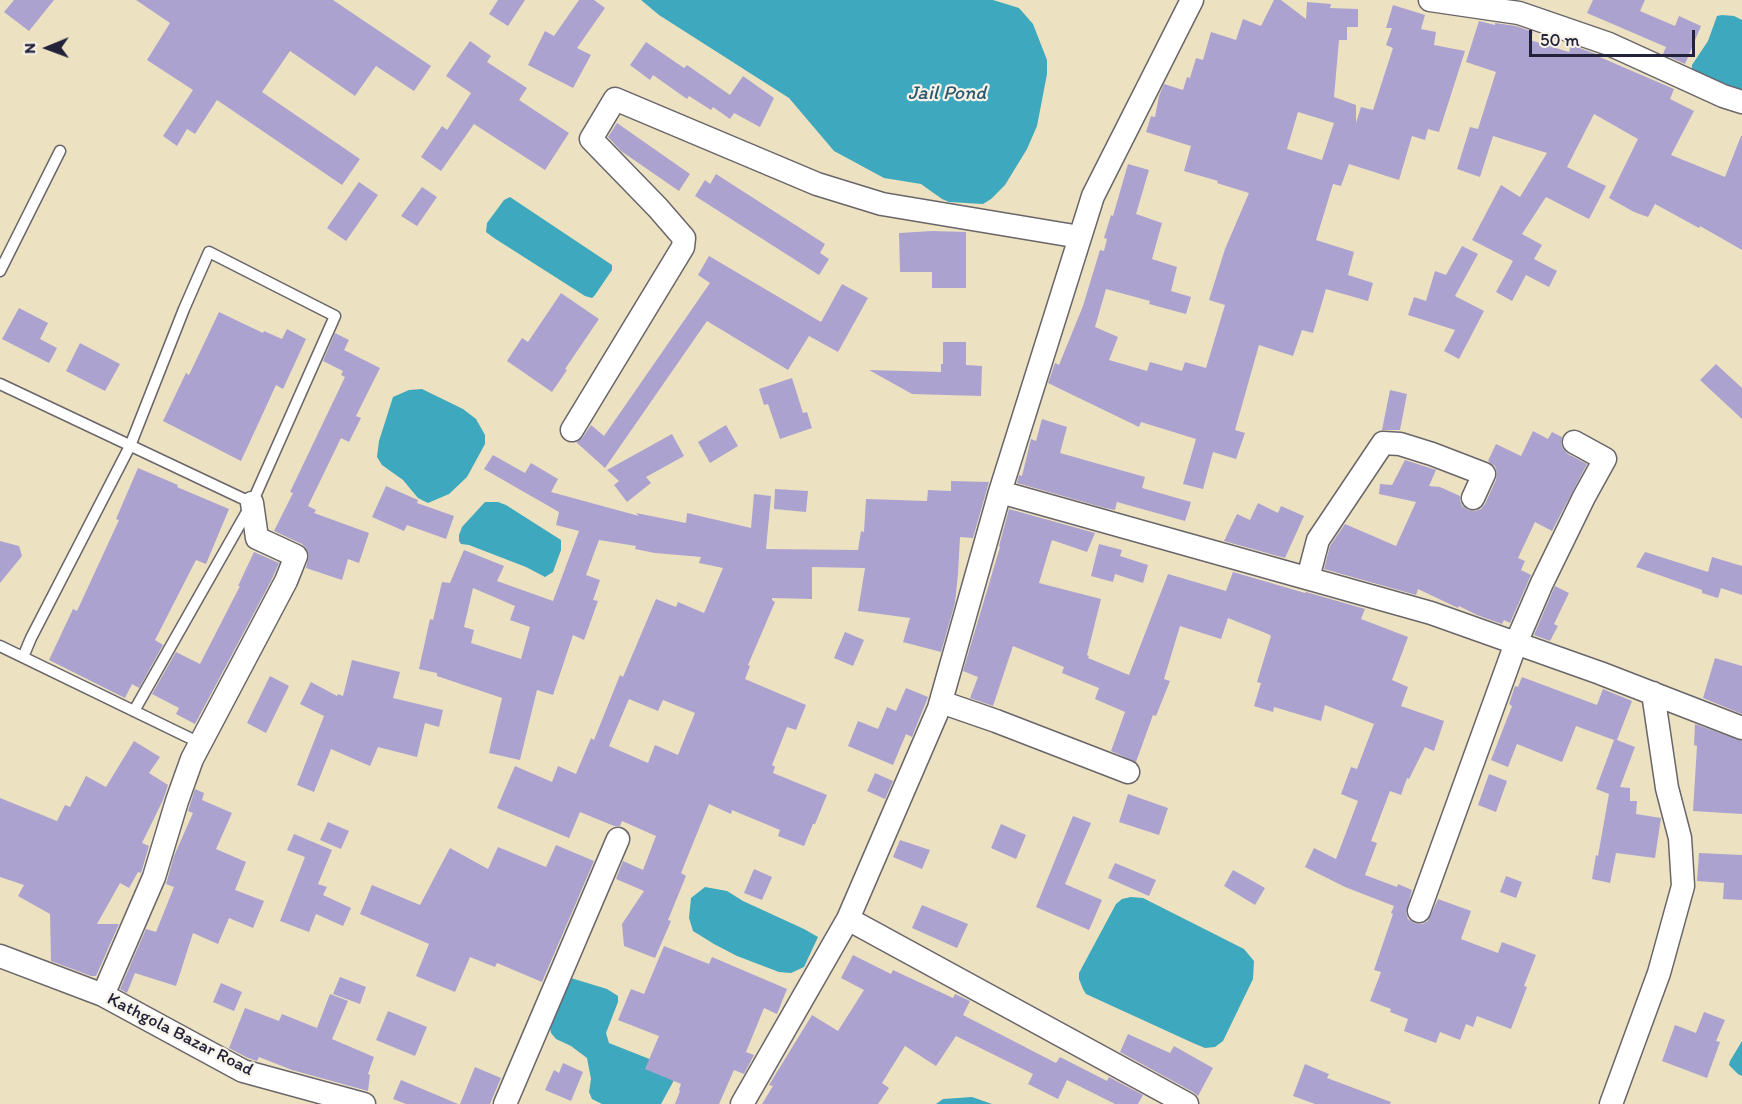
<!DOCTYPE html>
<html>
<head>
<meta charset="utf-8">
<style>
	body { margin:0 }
	#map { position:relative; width:1742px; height:1104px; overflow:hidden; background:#ece2c1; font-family:Itim,sans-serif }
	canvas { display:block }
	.north { position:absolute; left:18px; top:18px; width:60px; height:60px; -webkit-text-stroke:4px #f7f3e8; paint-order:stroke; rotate:269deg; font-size:16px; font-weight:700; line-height:24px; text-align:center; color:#22223b }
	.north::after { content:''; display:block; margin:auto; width:21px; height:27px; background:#22223b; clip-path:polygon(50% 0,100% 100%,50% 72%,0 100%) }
	.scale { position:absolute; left:1529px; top:30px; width:166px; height:27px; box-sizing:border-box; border:3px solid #22223b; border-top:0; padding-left:8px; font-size:18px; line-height:21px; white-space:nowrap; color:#22223b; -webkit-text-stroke:4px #f7f3e8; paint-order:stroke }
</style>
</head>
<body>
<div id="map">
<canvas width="1742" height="1104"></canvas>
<div class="north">N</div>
<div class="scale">50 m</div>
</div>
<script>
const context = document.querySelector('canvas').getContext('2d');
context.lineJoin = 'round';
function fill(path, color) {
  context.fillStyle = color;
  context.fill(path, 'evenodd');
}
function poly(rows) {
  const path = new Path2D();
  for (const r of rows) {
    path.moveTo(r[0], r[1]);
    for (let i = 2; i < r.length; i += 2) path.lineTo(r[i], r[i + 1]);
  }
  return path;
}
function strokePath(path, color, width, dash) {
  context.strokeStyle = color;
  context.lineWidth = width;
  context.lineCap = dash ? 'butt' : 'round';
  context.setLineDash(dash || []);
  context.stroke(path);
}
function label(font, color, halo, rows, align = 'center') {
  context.font = font + ' Itim,sans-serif';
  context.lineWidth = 4.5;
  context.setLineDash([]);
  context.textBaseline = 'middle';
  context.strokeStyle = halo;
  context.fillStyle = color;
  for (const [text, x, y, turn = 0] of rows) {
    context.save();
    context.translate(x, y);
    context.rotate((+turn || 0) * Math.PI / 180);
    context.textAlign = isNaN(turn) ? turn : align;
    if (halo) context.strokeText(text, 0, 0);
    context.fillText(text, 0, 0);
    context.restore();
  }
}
fill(poly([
	[641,0,993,0,1019,8,1033,24,1047,60,1047,74,1037,126,1027,149,1005,185,991,199,983,204,949,202,942,199,921,184,884,178,834,151,789,98,659,15],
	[1722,15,1734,16,1742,20,1742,91,1706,79,1692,71,1692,65,1708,41,1717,16],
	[510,197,612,265,612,270,595,295,592,298,585,296,494,238,486,232,487,223,504,200],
	[422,389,463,409,476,419,485,435,485,444,467,477,449,494,428,503,418,498,403,480,382,465,377,457,379,441,393,397,409,390],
	[485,502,498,502,506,505,561,540,561,550,553,572,545,577,526,567,469,545,461,544,459,541,459,535,462,527],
	[705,887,727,891,743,901,804,929,818,937,804,967,791,973,779,972,737,956,714,944,693,931,689,918,691,898],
	[1131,897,1143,898,1244,949,1254,961,1253,979,1223,1041,1215,1047,1205,1048,1193,1043,1086,994,1083,989,1079,979,1079,973,1116,904,1122,899],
	[571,978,607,989,618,996,618,1002,606,1033,609,1043,652,1060,675,1074,673,1082,661,1104,602,1104,592,1099,589,1092,591,1079,587,1058,571,1046,556,1039,551,1033,550,1027,568,979],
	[1742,1041,1742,1076,1738,1074,1729,1065,1730,1061],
	[972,1097,992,1104,936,1104,943,1099]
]), '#3ea8be');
fill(poly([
	[14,0,54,0,29,31,4,12],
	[136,0,333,0,431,66,414,91,376,66,355,96,290,51,262,92,360,159,342,185,217,100,195,134,187,129,177,146,163,136,193,90,147,60,170,23],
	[498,0,525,0,508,26,489,14],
	[579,0,594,0,605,8,577,48,591,55,573,88,528,65,545,31,554,36],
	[1274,0,1281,0,1306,19,1307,2,1331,4,1330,8,1358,9,1358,27,1347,27,1347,40,1339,40,1334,97,1356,105,1356,123,1361,107,1373,110,1393,48,1386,45,1392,28,1386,28,1393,5,1425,15,1421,29,1436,32,1434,45,1465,51,1439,132,1428,129,1425,140,1412,136,1399,180,1349,164,1341,186,1333,184,1316,240,1354,252,1348,275,1373,283,1368,301,1326,289,1313,333,1302,330,1293,356,1259,345,1235,430,1245,433,1236,459,1213,452,1203,489,1183,484,1196,439,1141,422,1139,427,1048,383,1055,363,1059,365,1083,306,1100,250,1104,251,1107,239,1104,238,1111,215,1113,216,1128,164,1149,170,1136,214,1162,223,1152,259,1177,267,1171,291,1191,297,1186,314,1149,304,1150,301,1106,289,1095,327,1118,337,1109,360,1147,371,1150,362,1182,371,1185,362,1206,368,1225,305,1209,300,1225,249,1249,193,1217,183,1218,181,1184,171,1191,146,1146,132,1151,116,1155,117,1159,96,1164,84,1183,90,1187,77,1190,78,1196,58,1203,60,1211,32,1236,40,1243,19,1261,26],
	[1298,112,1334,123,1322,160,1287,149],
	[1593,0,1645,0,1640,11,1675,26,1679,16,1701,26,1685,64,1663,54,1666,47,1587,13],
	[1479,21,1495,25,1495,23,1516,26,1533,32,1530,40,1569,52,1571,45,1596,54,1595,55,1674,89,1670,99,1694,111,1671,155,1725,177,1741,136,1742,136,1742,250,1700,226,1699,228,1655,204,1648,217,1634,212,1609,198,1638,139,1594,114,1567,167,1606,186,1589,219,1546,197,1522,234,1542,245,1534,259,1557,271,1549,287,1526,275,1512,301,1496,292,1513,261,1472,240,1501,185,1520,197,1547,153,1493,136,1480,177,1457,169,1470,127,1478,129,1496,72,1466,62],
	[470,41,491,56,487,62,527,88,519,100,569,133,545,170,474,124,441,171,421,157,442,126,447,130,471,93,446,76],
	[646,42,684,68,687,65,730,95,743,76,774,98,760,127,734,113,730,119,713,107,711,110,689,96,687,99,653,75,650,80,630,65],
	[617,123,690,174,679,191,621,151,608,137],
	[716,174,825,244,820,253,829,259,819,275,695,196,705,180,710,184],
	[359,182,378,195,346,241,327,228],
	[422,187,437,197,417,226,401,216],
	[932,231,966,232,966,288,932,288,932,272,900,272,899,233],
	[1462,246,1478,254,1455,296,1484,311,1459,359,1444,351,1455,330,1408,315,1414,297,1426,301,1435,271,1446,275],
	[709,256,821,322,842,284,868,298,838,352,809,336,788,370,707,321,605,468,576,442,583,437,591,425,604,436,710,283,698,275],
	[561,293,599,319,565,369,567,370,552,392,507,361,522,338,528,342],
	[19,308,48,323,40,339,57,348,49,363,2,339],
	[219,312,263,333,264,331,282,339,287,329,306,339,283,389,276,385,241,461,163,421,186,373,189,375],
	[335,333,349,340,344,350,380,368,356,416,361,418,349,442,341,438,308,506,316,510,314,513,369,533,359,563,348,559,342,580,306,568,309,555,306,548,302,544,274,531,293,493,290,492,345,377,341,375,343,371,323,361],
	[943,342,966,342,966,365,982,366,981,396,912,394,869,370,941,372,941,364,943,364],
	[80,343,120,364,105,391,66,371],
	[1716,364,1742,388,1742,419,1700,380],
	[792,378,803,413,807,412,812,428,780,439,768,404,764,405,759,389],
	[1390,390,1407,394,1400,430,1382,430],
	[1042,419,1067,427,1060,453,1145,477,1142,488,1191,502,1185,521,1117,502,1115,510,1105,508,1017,483,1019,475,1022,476,1031,439,1036,441],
	[726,425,738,446,710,463,698,442],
	[1533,431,1548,439,1552,432,1562,437,1561,443,1563,449,1568,454,1587,464,1552,531,1535,522,1518,558,1525,561,1521,570,1531,575,1510,623,1504,620,1502,624,1477,615,1459,606,1458,608,1418,589,1416,595,1324,569,1330,546,1345,524,1396,546,1416,502,1379,494,1380,484,1392,485,1405,460,1436,470,1429,486,1440,487,1460,496,1460,500,1462,506,1468,510,1475,511,1481,509,1485,504,1496,480,1497,473,1495,466,1488,461,1496,444,1521,456],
	[672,434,684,456,646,477,651,483,627,502,614,485,619,481,607,470],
	[493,455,525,473,531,463,558,479,551,492,639,516,636,513,686,523,687,513,751,528,754,494,771,496,766,549,858,550,861,531,864,532,866,499,927,501,928,490,951,491,951,481,989,482,973,538,960,537,958,574,955,603,941,652,903,642,910,618,858,611,865,568,812,567,812,599,772,598,772,600,775,602,748,665,750,666,745,679,806,705,796,730,787,727,772,765,775,767,773,773,827,795,815,824,813,824,804,846,778,836,780,830,732,810,731,814,709,804,681,873,686,876,668,920,671,921,655,958,624,946,622,924,644,891,616,879,623,861,643,870,656,836,622,821,620,826,614,826,580,812,569,838,497,808,515,766,552,782,558,766,576,774,591,738,594,740,620,675,623,677,656,599,676,607,678,602,704,613,723,568,699,563,701,557,655,553,635,549,636,546,599,540,586,575,600,580,593,600,598,601,584,640,573,635,553,695,537,690,520,760,489,753,502,698,437,676,437,673,419,669,430,619,433,620,442,582,450,583,464,550,504,566,497,581,553,601,579,531,556,525,559,512,484,469],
	[473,588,515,606,510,620,530,627,521,659,471,643,474,630,464,627],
	[629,699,658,711,663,700,695,713,678,755,655,745,648,763,609,746],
	[138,468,178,485,177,487,229,509,206,564,196,560,155,640,163,645,139,688,132,684,125,698,49,660,73,609,77,611,119,520,116,519],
	[386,486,418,500,417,503,454,516,446,539,407,525,404,531,372,517],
	[775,489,808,491,806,512,774,509],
	[1258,503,1278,513,1281,506,1304,516,1285,558,1224,541,1237,514,1250,520],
	[1009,509,1095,533,1087,552,1052,540,1039,583,1101,599,1087,655,1089,656,1088,658,1129,675,1168,574,1226,591,1233,572,1305,593,1306,592,1365,609,1361,619,1408,637,1392,680,1408,687,1401,706,1444,721,1434,751,1425,747,1409,779,1407,778,1401,795,1390,791,1371,841,1377,843,1365,875,1397,887,1398,884,1412,890,1406,913,1408,919,1414,923,1422,924,1428,921,1438,899,1471,911,1461,939,1498,953,1502,942,1536,955,1524,986,1527,987,1511,1029,1477,1016,1473,1027,1466,1024,1460,1040,1440,1032,1436,1043,1404,1031,1408,1019,1390,1012,1391,1009,1370,1001,1381,972,1374,970,1393,914,1391,913,1394,906,1345,887,1305,867,1314,848,1336,859,1358,801,1341,794,1351,767,1357,769,1374,724,1325,705,1321,721,1274,707,1273,712,1254,706,1261,683,1257,682,1271,636,1268,634,1228,618,1221,639,1180,626,1164,679,1170,681,1156,716,1153,715,1136,762,1111,751,1125,712,1095,699,1099,688,1062,673,1064,667,1013,646,993,706,970,698,978,677,963,671,1000,547,999,546],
	[0,541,19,546,22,556,0,583],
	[1099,544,1122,550,1120,556,1148,565,1143,583,1115,574,1113,582,1091,576],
	[254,552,279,563,271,581,195,724,176,714,179,708,152,694,176,652,200,664,240,586,238,586],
	[1645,552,1708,572,1712,557,1742,566,1742,595,1721,588,1718,598,1702,593,1702,590,1636,567],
	[1555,586,1569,593,1554,624,1558,626,1550,641,1534,635],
	[845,632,864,640,853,666,834,658],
	[1715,658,1742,666,1742,714,1703,698],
	[352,660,400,672,393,698,443,710,439,727,425,723,417,757,378,747,370,766,331,749,314,792,297,785,324,716,300,704,311,682,337,696,338,694,343,696],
	[270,676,289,686,266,733,247,723],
	[1522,677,1597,705,1603,689,1632,701,1617,740,1635,747,1620,787,1630,788,1630,801,1637,801,1636,814,1661,818,1655,858,1616,853,1610,883,1592,879,1596,855,1598,856,1609,794,1596,789,1614,740,1576,726,1562,762,1517,744,1508,767,1491,760,1512,706,1509,704,1515,686,1518,687],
	[906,688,928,697,912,737,906,734,893,765,848,746,858,721,878,729,887,707,896,711],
	[1695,724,1742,741,1742,814,1693,811,1697,746,1694,745],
	[134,741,160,757,149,773,168,785,163,800,142,843,149,846,141,873,138,872,129,888,120,883,97,924,119,924,96,976,91,976,51,961,50,914,18,896,24,885,0,877,0,798,57,821,65,805,70,807,86,776,106,787],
	[875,773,893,781,885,799,867,791],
	[1489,774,1507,781,1496,812,1478,805],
	[195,789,204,793,202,800,232,813,216,849,246,862,235,890,264,901,253,928,229,918,218,944,193,933,176,986,135,973,127,993,120,989,146,929,156,932,174,887,166,884,174,856,193,813,188,811],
	[1128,794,1168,808,1159,835,1119,822],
	[1073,816,1091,823,1065,884,1102,900,1089,930,1036,907],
	[328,822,349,831,341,849,320,840],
	[1001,824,1026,835,1016,859,991,848],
	[294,834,332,850,318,884,327,887,323,895,351,908,343,926,316,914,309,932,280,921,305,857,287,850],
	[900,840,930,850,922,869,893,857],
	[556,845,594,861,542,982,497,963,495,967,470,957,455,992,416,976,429,944,360,914,372,885,420,905,450,848,488,869,498,847,546,867],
	[1699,853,1742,855,1742,900,1723,899,1724,883,1697,881],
	[1115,863,1156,880,1149,896,1108,878],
	[754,869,772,877,762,900,744,893],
	[1233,870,1265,888,1255,905,1224,886],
	[1506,876,1522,882,1516,898,1500,892],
	[922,905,968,924,957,948,912,928],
	[664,946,709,964,712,957,787,989,777,1014,764,1008,746,1052,754,1055,744,1074,734,1070,719,1104,675,1104,680,1091,679,1090,681,1084,645,1069,659,1036,618,1020,631,989,644,994],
	[853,955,891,974,893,970,953,998,955,994,970,1001,963,1015,1056,1063,1060,1057,1107,1081,1109,1077,1143,1095,1138,1104,1115,1104,1067,1080,1058,1099,1028,1084,1033,1074,956,1036,936,1066,905,1046,882,1083,889,1088,878,1104,762,1104,773,1086,769,1085,812,1015,838,1031,864,990,841,978],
	[340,977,366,987,360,1004,333,994],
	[221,983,242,992,234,1011,213,1002],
	[330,994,348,1001,332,1039,374,1057,368,1074,370,1075,368,1091,292,1070,259,1057,257,1061,248,1058,229,1048,245,1008,279,1021,282,1014,317,1028],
	[388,1011,427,1027,415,1056,376,1040],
	[1704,1012,1725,1020,1716,1041,1720,1042,1707,1078,1662,1061,1675,1025,1696,1033],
	[1128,1034,1170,1053,1174,1046,1213,1068,1198,1096,1193,1092,1120,1052],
	[563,1063,583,1072,571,1101,545,1090,554,1070,559,1073],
	[1305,1064,1329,1074,1327,1078,1391,1102,1390,1104,1315,1104,1293,1096],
	[475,1067,501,1078,490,1104,460,1104],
	[401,1080,458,1104,406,1104,393,1099]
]), '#aca2d0');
const lane = poly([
	[0,271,60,151],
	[0,384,252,503],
	[0,646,200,743],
	[23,657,31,638,130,446,184,309,209,252,335,316,252,503,134,711]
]);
const street = poly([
	[1430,0,1519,13,1609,44,1723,96,1742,102],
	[572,430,683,247,684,238,658,208,591,139,615,99,817,184,882,204,1080,237],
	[1000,492,1431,613,1600,673,1742,728],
	[1308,578,1318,540,1383,443,1400,444,1432,454,1484,474,1473,498],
	[941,702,996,721,1128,772],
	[1419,911,1516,643,1542,583,1584,497,1605,459,1574,442],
	[848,919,1187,1104],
	[0,956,103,995,243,1071,364,1104],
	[103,995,154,877,177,801,192,759,286,581,296,556,257,538,252,503],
	[505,1104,618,839],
	[742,1104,848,919,939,708,1000,492,1093,196,1192,0],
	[1611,1104,1659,973,1683,886,1680,838,1667,788,1653,693]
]);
strokePath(lane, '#69656a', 13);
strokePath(street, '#69656a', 25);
strokePath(lane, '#fff', 10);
strokePath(street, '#fff', 22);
label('18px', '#22223b', '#f7f3e8', [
	["Kathgola Bazar Road",180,1035,27]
]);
label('italic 20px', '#2d586f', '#f7f3e8', [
	["Jail Pond",947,94]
]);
</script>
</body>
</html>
